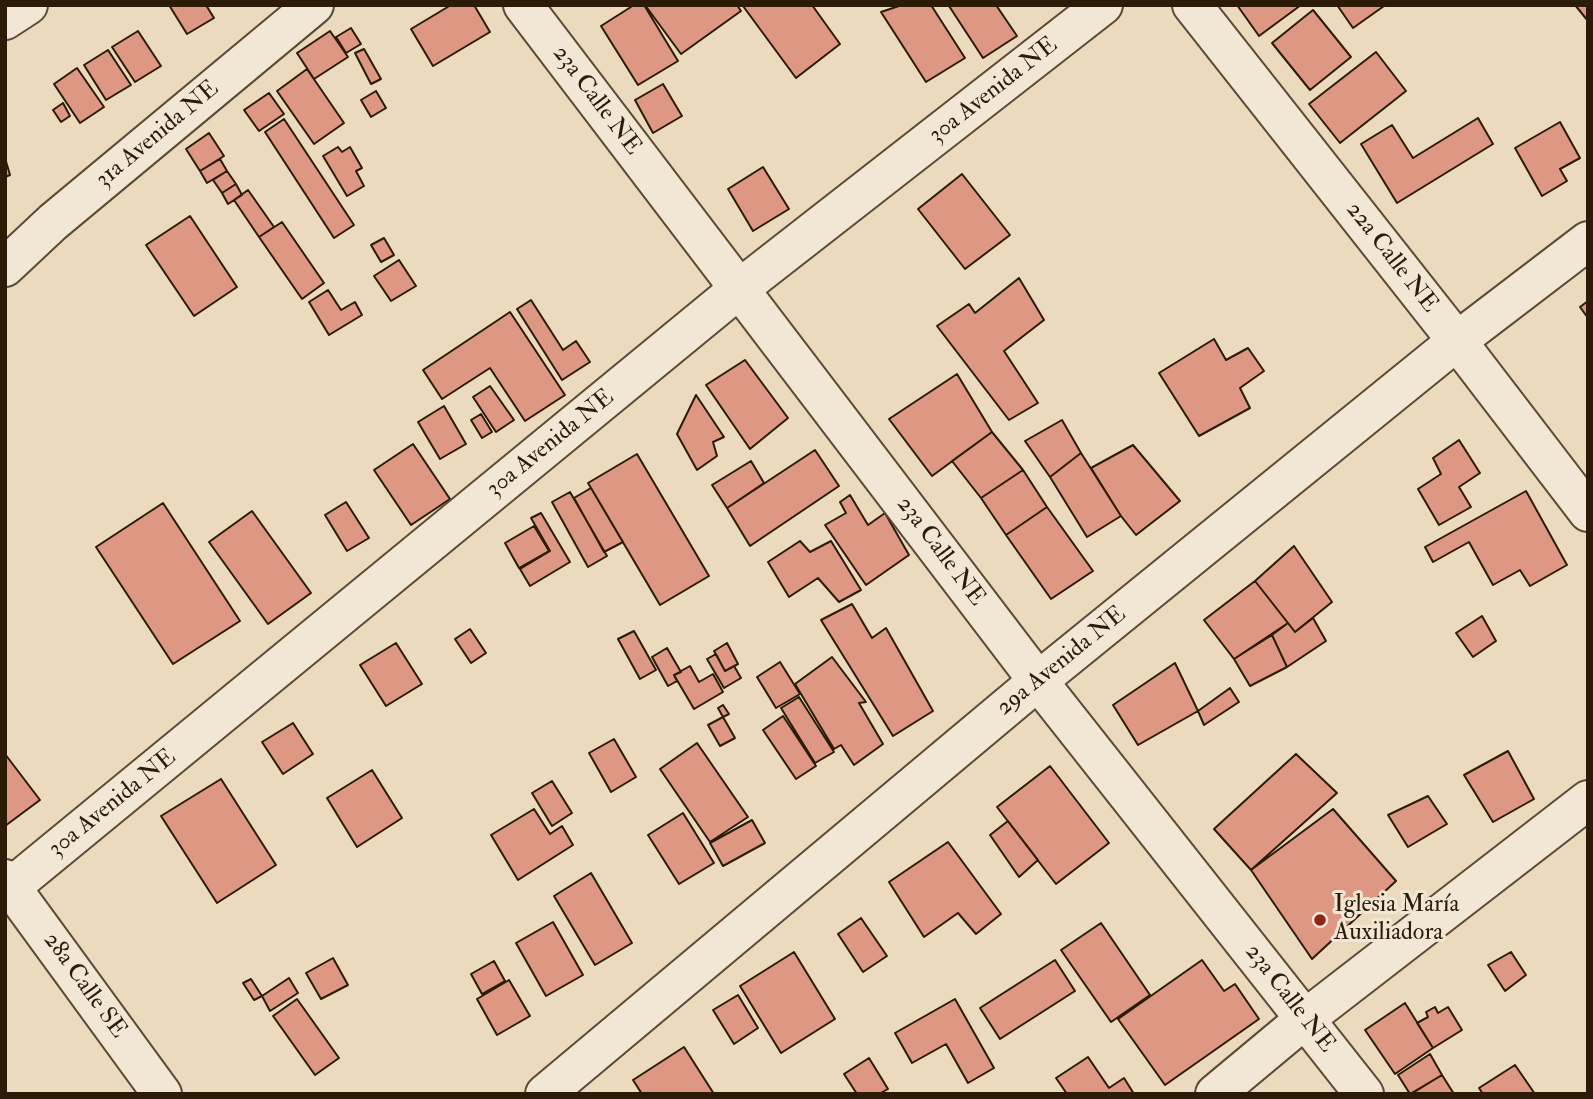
<!DOCTYPE html>
<html>
<head>
<meta charset="utf-8">
<style>
	body { margin:0 }
	#map { position:relative; width:1593px; height:1099px; overflow:hidden; background:#ebdabd; font-family:"IM FELL Double Pica",serif }
	canvas { display:block }
	.frame { position:absolute; inset:0; border:7px solid #2b1b07; pointer-events:none }
</style>
</head>
<body>
<div id="map">
<canvas width="1593" height="1099"></canvas>
<div class="frame"></div>
</div>
<script>
const context = document.querySelector('canvas').getContext('2d');
context.lineJoin = 'round';
function fill(path, color) {
  context.fillStyle = color;
  context.fill(path, 'evenodd');
}
function poly(rows) {
  const path = new Path2D();
  for (const r of rows) {
    path.moveTo(r[0], r[1]);
    for (let i = 2; i < r.length; i += 2) path.lineTo(r[i], r[i + 1]);
  }
  return path;
}
function strokePath(path, color, width, dash) {
  context.strokeStyle = color;
  context.lineWidth = width;
  context.lineCap = dash ? 'butt' : 'round';
  context.setLineDash(dash || []);
  context.stroke(path);
}
function label(font, color, halo, rows, align = 'center') {
  context.font = font + ' "IM FELL Double Pica",serif';
  context.lineWidth = 6;
  context.setLineDash([]);
  context.textBaseline = 'middle';
  context.strokeStyle = halo;
  context.fillStyle = color;
  for (const [text, x, y, turn = 0] of rows) {
    context.save();
    context.translate(x, y);
    context.rotate((+turn || 0) * Math.PI / 180);
    context.textAlign = isNaN(turn) ? turn : align;
    if (halo) context.strokeText(text, 0, 0);
    context.fillText(text, 0, 0);
    context.restore();
  }
}
const building = poly([
	[169,5,206,5,214,18,187,34,169,5],
	[451,5,474,5,490,32,433,66,411,29,451,5],
	[634,5,644,5,678,61,638,85,601,26,634,5],
	[645,5,737,5,741,11,681,54,645,5],
	[812,5,840,44,796,78,743,6,812,5],
	[902,5,931,5,965,58,926,82,881,12,902,5],
	[996,5,1017,36,983,58,949,6,996,5],
	[1237,5,1301,5,1259,36,1237,5],
	[1337,5,1383,5,1384,6,1353,28,1337,5],
	[1575,5,1588,5,1588,21,1575,5],
	[1313,10,1351,57,1310,90,1272,43,1313,10],
	[351,28,361,44,346,53,336,37,351,28],
	[138,31,161,66,135,82,112,47,138,31],
	[330,31,348,57,314,79,297,53,330,31],
	[364,49,381,79,371,84,355,53,364,49],
	[108,50,131,85,106,100,84,65,108,50],
	[1376,52,1406,91,1340,143,1309,104,1376,52],
	[77,68,104,107,80,123,54,84,77,68],
	[307,69,344,123,314,144,277,91,307,69],
	[663,84,682,116,653,133,635,100,663,84],
	[376,91,386,108,371,117,361,100,376,91],
	[269,93,284,114,259,131,244,110,269,93],
	[63,103,70,116,61,122,53,110,63,103],
	[1478,118,1493,144,1397,203,1361,144,1392,125,1413,158,1478,118],
	[284,119,354,225,334,238,265,132,284,119],
	[1560,122,1580,158,1560,169,1567,181,1542,196,1515,148,1560,122],
	[209,133,224,156,200,171,186,149,209,133],
	[338,147,342,152,350,147,362,168,356,171,364,186,347,196,323,156,338,147],
	[5,158,10,175,5,177,5,158],
	[220,159,227,171,207,183,200,171,220,159],
	[763,167,789,209,753,231,728,189,763,167],
	[227,171,236,184,222,193,213,180,227,171],
	[962,174,1010,235,965,269,918,209,962,174],
	[236,184,242,195,228,204,222,193,236,184],
	[248,190,274,227,259,237,234,200,248,190],
	[190,216,237,287,194,316,146,245,190,216],
	[282,222,324,283,302,299,259,237,282,222],
	[384,238,394,255,381,262,371,245,384,238],
	[399,260,416,286,391,301,374,276,399,260],
	[1019,278,1044,320,1004,351,1038,403,1009,420,937,326,969,304,975,313,1019,278],
	[328,290,341,310,355,302,362,315,329,335,309,302,328,290],
	[531,300,563,350,576,341,590,362,562,380,517,309,531,300],
	[1588,301,1588,318,1580,307,1588,301],
	[510,312,565,395,525,421,490,368,442,399,423,370,510,312],
	[1214,339,1226,360,1248,348,1264,371,1240,388,1250,408,1199,436,1159,373,1214,339],
	[745,360,788,418,750,449,706,385,745,360],
	[957,374,992,432,932,476,889,419,957,374],
	[490,386,514,420,496,432,473,397,490,386],
	[696,395,724,437,713,442,717,456,697,470,677,434,696,395],
	[444,406,466,444,440,459,418,422,444,406],
	[481,414,492,432,482,438,471,420,481,414],
	[1062,420,1081,453,1050,477,1025,441,1062,420],
	[992,432,1023,470,981,498,952,461,992,432],
	[1459,440,1480,473,1459,487,1471,507,1439,525,1418,489,1441,474,1433,458,1459,440],
	[413,444,450,499,411,525,374,470,413,444],
	[1133,445,1180,501,1136,535,1121,516,1091,468,1133,445],
	[815,450,839,486,750,546,727,508,815,450],
	[1081,453,1121,516,1087,537,1050,477,1081,453],
	[637,454,709,576,660,605,588,483,637,454],
	[751,461,764,483,727,508,712,485,751,461],
	[1023,470,1047,507,1006,535,981,498,1023,470],
	[591,488,623,542,604,552,574,498,591,488],
	[1526,491,1567,565,1530,586,1520,570,1493,585,1469,542,1433,562,1425,547,1526,491],
	[570,492,607,556,588,567,552,502,570,492],
	[850,495,868,525,885,513,909,555,866,585,825,525,846,513,840,502,850,495],
	[346,502,369,538,347,551,325,515,346,502],
	[163,503,240,621,173,664,96,547,163,503],
	[1047,507,1093,571,1051,599,1006,535,1047,507],
	[252,511,311,593,268,624,209,542,252,511],
	[541,513,570,562,530,586,520,569,550,551,531,518,541,513],
	[534,526,549,551,519,568,505,543,534,526],
	[800,541,810,552,831,541,861,590,839,602,818,578,789,597,768,562,800,541],
	[1294,546,1332,602,1295,632,1255,581,1294,546],
	[1255,581,1288,623,1234,659,1204,620,1255,581],
	[852,604,872,638,886,628,933,711,893,736,821,620,852,604],
	[1482,616,1496,641,1473,657,1456,633,1482,616],
	[1313,618,1326,641,1287,667,1272,635,1288,623,1295,632,1313,618],
	[470,629,486,653,471,663,455,639,470,629],
	[634,631,656,670,640,679,618,639,634,631],
	[1272,635,1287,667,1250,686,1234,659,1272,635],
	[396,643,422,684,386,706,360,665,396,643],
	[727,643,738,664,725,671,714,651,727,643],
	[667,648,681,672,674,675,677,681,668,686,652,657,667,648],
	[716,654,725,671,734,666,741,678,724,688,707,659,716,654],
	[832,657,866,702,859,703,883,744,854,765,841,745,834,749,795,684,832,657],
	[780,662,800,694,776,708,757,677,780,662],
	[1175,663,1198,711,1138,745,1113,705,1175,663],
	[690,666,699,682,713,674,723,692,694,709,674,675,690,666],
	[1230,688,1239,702,1204,725,1198,711,1230,688],
	[799,697,834,752,815,763,781,708,799,697],
	[723,705,729,714,723,717,718,708,723,705],
	[783,716,816,766,796,779,763,730,783,716],
	[723,717,735,738,720,746,708,725,723,717],
	[293,723,313,754,283,774,262,742,293,723],
	[614,739,636,777,611,792,589,753,614,739],
	[697,743,748,817,710,842,660,769,697,743],
	[1508,751,1534,799,1493,822,1464,775,1508,751],
	[5,754,40,800,5,826,5,754],
	[1296,754,1337,793,1251,870,1214,829,1296,754],
	[1050,766,1109,843,1056,884,997,807,1050,766],
	[372,770,402,818,357,847,327,798,372,770],
	[221,779,276,865,217,903,161,816,221,779],
	[552,781,572,813,552,826,532,793,552,781],
	[1428,796,1447,824,1408,847,1388,815,1428,796],
	[534,809,550,834,562,826,573,845,518,880,491,835,534,809],
	[1333,809,1396,881,1312,959,1251,870,1333,809],
	[683,813,714,863,679,884,648,835,683,813],
	[752,820,765,843,723,866,710,843,752,820],
	[1008,821,1038,860,1019,877,990,835,1008,821],
	[948,842,1001,914,976,934,958,913,924,937,889,882,948,842],
	[591,873,632,943,595,965,554,896,591,873],
	[861,918,887,956,863,972,838,934,861,918],
	[553,922,583,975,546,996,516,943,553,922],
	[1101,923,1150,995,1111,1022,1061,950,1101,923],
	[794,952,835,1019,781,1053,740,986,794,952],
	[1511,952,1526,975,1505,991,1488,965,1511,952],
	[333,958,348,985,321,999,306,973,333,958],
	[1055,960,1075,991,1000,1039,980,1008,1055,960],
	[1202,960,1224,991,1235,984,1259,1019,1165,1085,1118,1019,1202,960],
	[494,961,505,981,482,994,471,974,494,961],
	[289,978,298,993,270,1011,262,996,289,978],
	[251,979,262,996,254,1000,243,983,251,979],
	[509,980,530,1016,497,1035,477,999,509,980],
	[738,995,758,1028,734,1044,713,1010,738,995],
	[297,999,339,1058,315,1075,273,1016,297,999],
	[955,999,994,1068,968,1083,946,1044,912,1063,895,1033,955,999],
	[1405,1003,1433,1048,1395,1074,1365,1030,1405,1003],
	[1435,1007,1438,1013,1448,1007,1462,1030,1433,1048,1417,1023,1428,1017,1426,1012,1435,1007],
	[684,1047,714,1094,642,1094,633,1080,684,1047],
	[1430,1054,1442,1075,1410,1094,1398,1075,1430,1054],
	[1088,1057,1109,1088,1124,1078,1134,1094,1067,1094,1056,1078,1088,1057],
	[869,1058,888,1089,879,1094,857,1094,844,1074,869,1058],
	[1515,1065,1535,1094,1483,1094,1479,1088,1515,1065],
	[1442,1075,1454,1094,1411,1094,1442,1075]
]);
fill(building, '#dd9783');
strokePath(building, '#2b1b07', 2);
const minor = poly([
	[523,5,1038,681,1364,1094],
	[1192,5,1457,341,1588,512],
	[5,20,28,5],
	[5,267,53,222,314,5],
	[5,879,162,1094],
	[5,892,739,289,1103,5],
	[545,1094,1038,681,1457,341,1588,241],
	[1215,1094,1305,1019,1588,800]
]);
strokePath(minor, '#5b4b34', 42);
strokePath(minor, '#f2e7d4', 38);
for (const [x, y, r, color] of [
	[1320,920,7,"#8f2418"]
]) {
  const dot = new Path2D();
  dot.arc(x, y, r, 0, 2 * Math.PI);
  context.fillStyle = color;
  context.fill(dot);
  strokePath(dot, '#f2e7d4', 2.5);
}
label('24px', '#2b1b07', '#f2e7d4', [
	["30a Avenida NE",994,91,-38],
	["23a Calle NE",596,101,53],
	["31a Avenida NE",158,135,-40],
	["22a Calle NE",1391,258,52],
	["30a Avenida NE",551,444,-39],
	["23a Calle NE",940,552,53],
	["29a Avenida NE",1062,662,-39],
	["30a Avenida NE",113,804,-39],
	["28a Calle SE",84,986,54],
	["23a Calle NE",1289,999,52]
]);
label('24px', '#2b1b07', '#f2e7d4', [
	["Iglesia María",1334,906],
	["Auxiliadora",1334,934]
], 'left');
</script>
</body>
</html>
